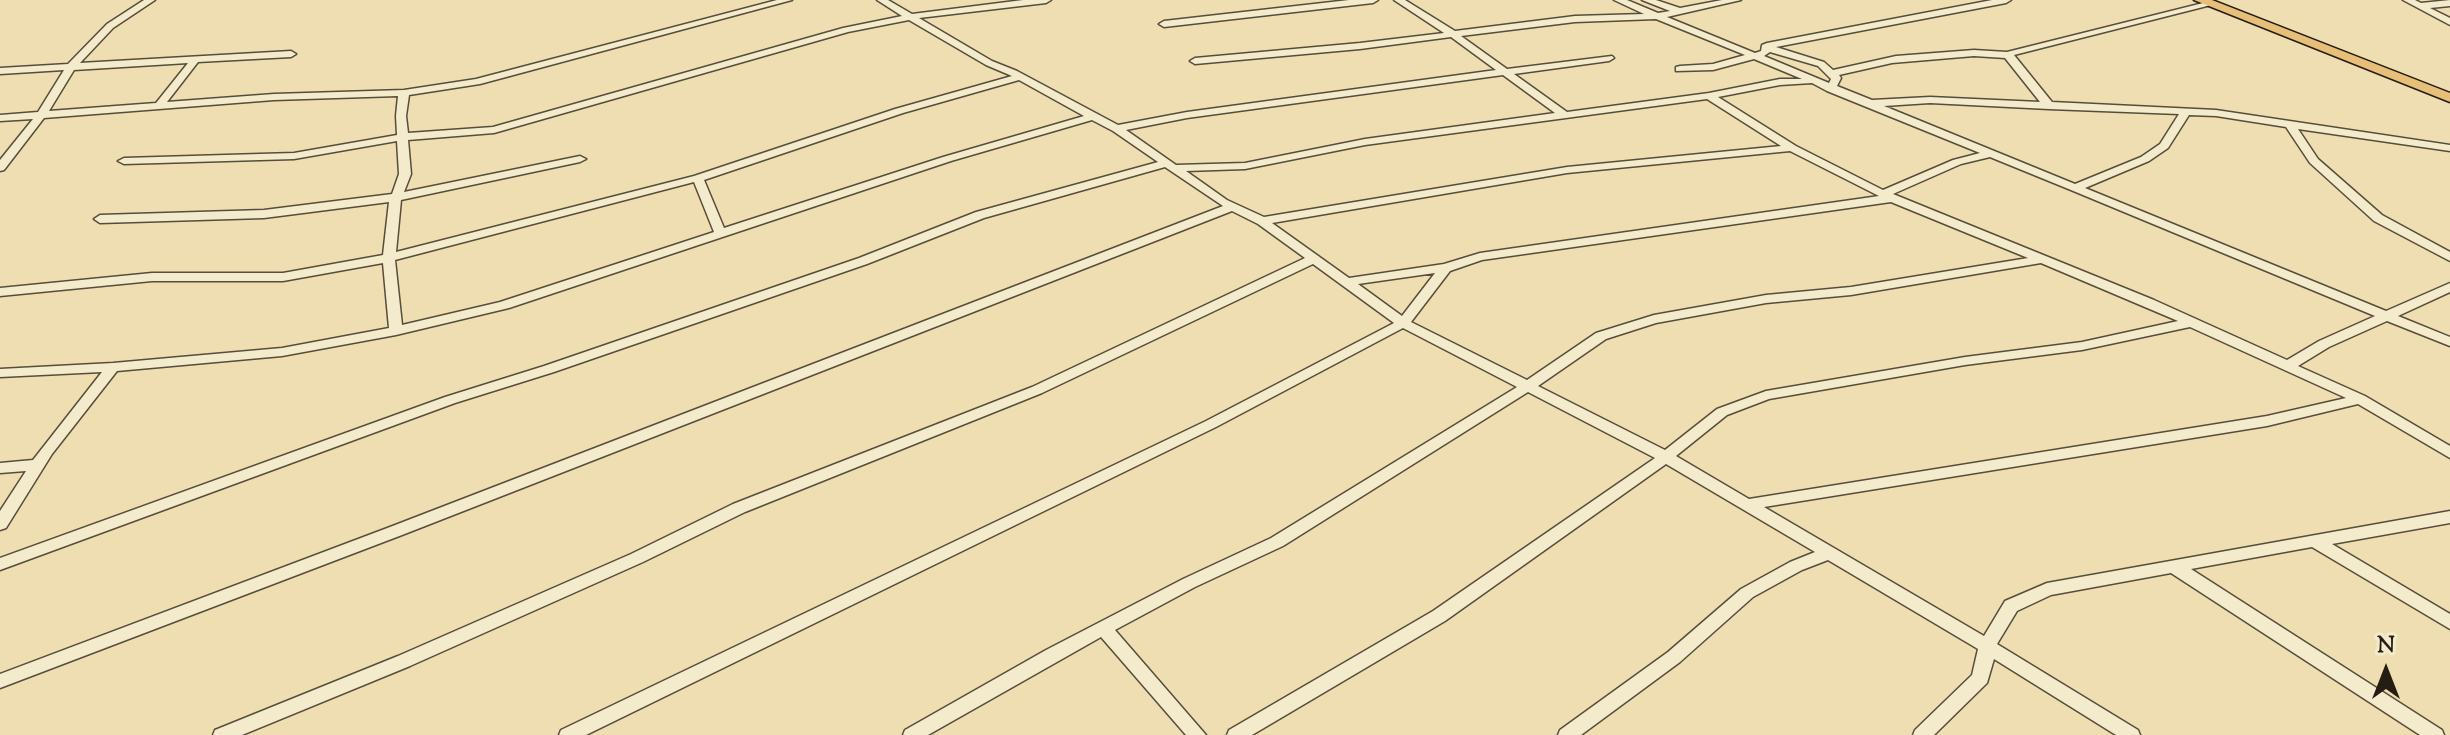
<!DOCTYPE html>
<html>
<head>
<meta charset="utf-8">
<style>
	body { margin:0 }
	#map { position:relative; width:2450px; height:735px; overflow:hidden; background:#eedeb1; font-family:"Sorts Mill Goudy",serif }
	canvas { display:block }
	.north { position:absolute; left:2346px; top:631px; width:80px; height:80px; -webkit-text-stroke:6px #f4eacc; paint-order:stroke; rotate:0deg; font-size:22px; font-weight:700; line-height:32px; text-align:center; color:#251d14 }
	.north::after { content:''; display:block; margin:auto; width:28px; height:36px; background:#251d14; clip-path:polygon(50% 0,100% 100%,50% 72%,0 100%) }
</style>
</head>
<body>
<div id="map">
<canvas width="2450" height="735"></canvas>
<div class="north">N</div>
</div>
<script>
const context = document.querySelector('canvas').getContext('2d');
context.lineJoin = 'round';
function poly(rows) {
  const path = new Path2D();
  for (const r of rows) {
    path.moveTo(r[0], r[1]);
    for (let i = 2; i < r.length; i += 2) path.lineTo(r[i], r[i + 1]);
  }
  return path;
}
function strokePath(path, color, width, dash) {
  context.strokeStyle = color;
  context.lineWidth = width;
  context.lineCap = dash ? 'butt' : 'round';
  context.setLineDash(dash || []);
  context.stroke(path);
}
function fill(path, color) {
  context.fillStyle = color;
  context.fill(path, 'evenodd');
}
const minor = poly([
	[144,0,155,0,113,28,80,63,291,51,296,54,291,57,198,62,167,102,274,94,404,90,476,79,777,0,792,0,480,84,409,95,406,116,408,133,493,127,843,28,902,16,877,0,888,0,912,14,1023,0,1051,0,1046,3,919,18,992,61,1017,71,1118,125,1187,112,1496,70,1451,37,1360,49,1195,64,1190,61,1195,58,1360,43,1444,33,1394,0,1405,0,1455,31,1575,16,1644,14,1614,0,1627,0,1658,13,1670,11,1642,0,1656,0,1680,8,1722,0,1741,0,1667,17,1755,53,1761,51,1762,45,1767,43,1992,0,2011,0,2006,3,1776,47,1824,62,1833,70,1896,56,1974,50,2007,52,2211,1,2211,5,2014,55,2052,102,2216,110,2450,145,2450,151,2298,129,2318,159,2382,215,2450,252,2450,261,2374,221,2310,163,2286,127,2216,116,2189,115,2168,148,2149,161,2085,188,2386,311,2450,283,2450,292,2398,316,2450,337,2450,346,2387,321,2329,347,2298,366,2365,396,2450,446,2450,458,2358,404,2267,426,1764,507,1984,636,2005,601,2047,583,2450,511,2450,523,2332,544,2450,614,2450,629,2312,547,2191,569,2442,730,2444,735,2420,735,2171,573,2051,595,2017,611,1997,644,2138,730,2140,735,2116,735,1994,659,1987,683,1934,735,1913,735,1915,730,1972,675,1978,649,1828,560,1802,570,1753,597,1680,662,1581,735,1558,735,1560,730,1668,652,1741,589,1790,562,1815,552,1666,464,1445,621,1252,735,1227,735,1229,730,1433,611,1655,458,1528,392,1283,546,1195,587,1115,630,1206,735,1186,735,1101,637,928,735,903,735,905,730,1046,650,1183,579,1271,538,1517,387,1403,328,1216,427,586,735,559,735,561,730,1206,421,1394,323,1313,264,1042,393,745,512,643,562,410,666,242,735,213,735,215,730,398,656,631,554,733,504,1032,387,1305,258,1258,224,1232,211,402,535,0,688,0,674,390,527,1223,206,1165,167,984,218,867,264,554,372,455,403,0,570,0,558,445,397,544,366,859,258,976,212,1158,162,1113,131,1092,120,951,161,509,308,396,335,282,356,117,371,52,454,6,528,0,530,0,511,26,471,0,473,0,463,33,460,102,372,0,377,0,369,113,363,282,348,389,328,383,263,283,281,152,281,0,296,0,288,152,273,283,273,383,255,389,202,264,218,100,223,94,219,100,215,264,210,392,194,399,174,397,141,294,159,124,164,118,161,124,158,294,153,397,135,396,116,398,96,274,100,44,118,4,170,0,171,0,160,33,119,0,121,0,115,38,112,64,70,0,74,0,68,68,64,107,24,144,0],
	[1656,19,1745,55,1713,64,1680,66,1676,67,1676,71,1713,70,1754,59,1802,79,1780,79,1709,93,1567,112,1514,74,1609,61,1614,58,1612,56,1507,69,1461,36,1575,22,1656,19],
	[909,20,986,65,1012,76,895,109,694,176,396,252,401,200,580,162,586,159,580,156,404,192,411,174,408,140,494,133,848,32,909,20],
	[1770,52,1818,66,1831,79,1829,83,1764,56,1770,52],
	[1974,56,2005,58,2040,102,1930,97,1872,100,1837,86,1841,78,1839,75,1892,63,1974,56],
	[188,63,156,103,49,111,74,70,188,63],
	[1503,75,1555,113,1365,139,1245,163,1176,165,1126,130,1187,118,1503,75],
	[1019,80,1084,116,943,157,724,228,704,180,903,113,1019,80],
	[1812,83,1827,91,1980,153,1953,160,1883,190,1796,146,1718,97,1780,85,1812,83],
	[1707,99,1781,146,1567,167,1264,217,1227,200,1186,171,1245,169,1365,145,1707,99],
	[1930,103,2049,109,2179,114,2160,144,2141,157,2075,184,1884,106,1930,103],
	[1790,151,1879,196,1480,253,1444,264,1349,278,1272,223,1567,173,1790,151],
	[1990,157,2071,190,2375,316,2319,341,2287,360,2154,300,1893,194,1961,164,1990,157],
	[694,182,714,232,500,302,402,325,395,260,694,182],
	[1891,202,2028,258,1851,287,1766,295,1654,315,1596,333,1527,380,1411,322,1450,271,1482,260,1891,202],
	[2041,263,2178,321,2082,342,1965,357,1766,391,1717,409,1665,450,1538,386,1606,339,1656,323,1766,303,1851,295,2041,263],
	[1435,273,1402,316,1358,284,1435,273],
	[2190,327,2346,398,2267,416,1749,499,1676,456,1727,415,1769,399,1965,365,2082,350,2190,327],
	[1349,0,1378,0,1373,3,1164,27,1159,24,1164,21,1349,0],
	[2403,0,2415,0,2421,3,2450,0,2450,6,2430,8,2450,18,2450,25,2403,0]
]);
const highway = poly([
	[2194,0,2212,0,2450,93,2450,102,2194,0]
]);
strokePath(minor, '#574d3b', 3);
strokePath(highway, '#251d14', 3);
fill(minor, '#f4eacc');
fill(highway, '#e7bf78');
</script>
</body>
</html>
